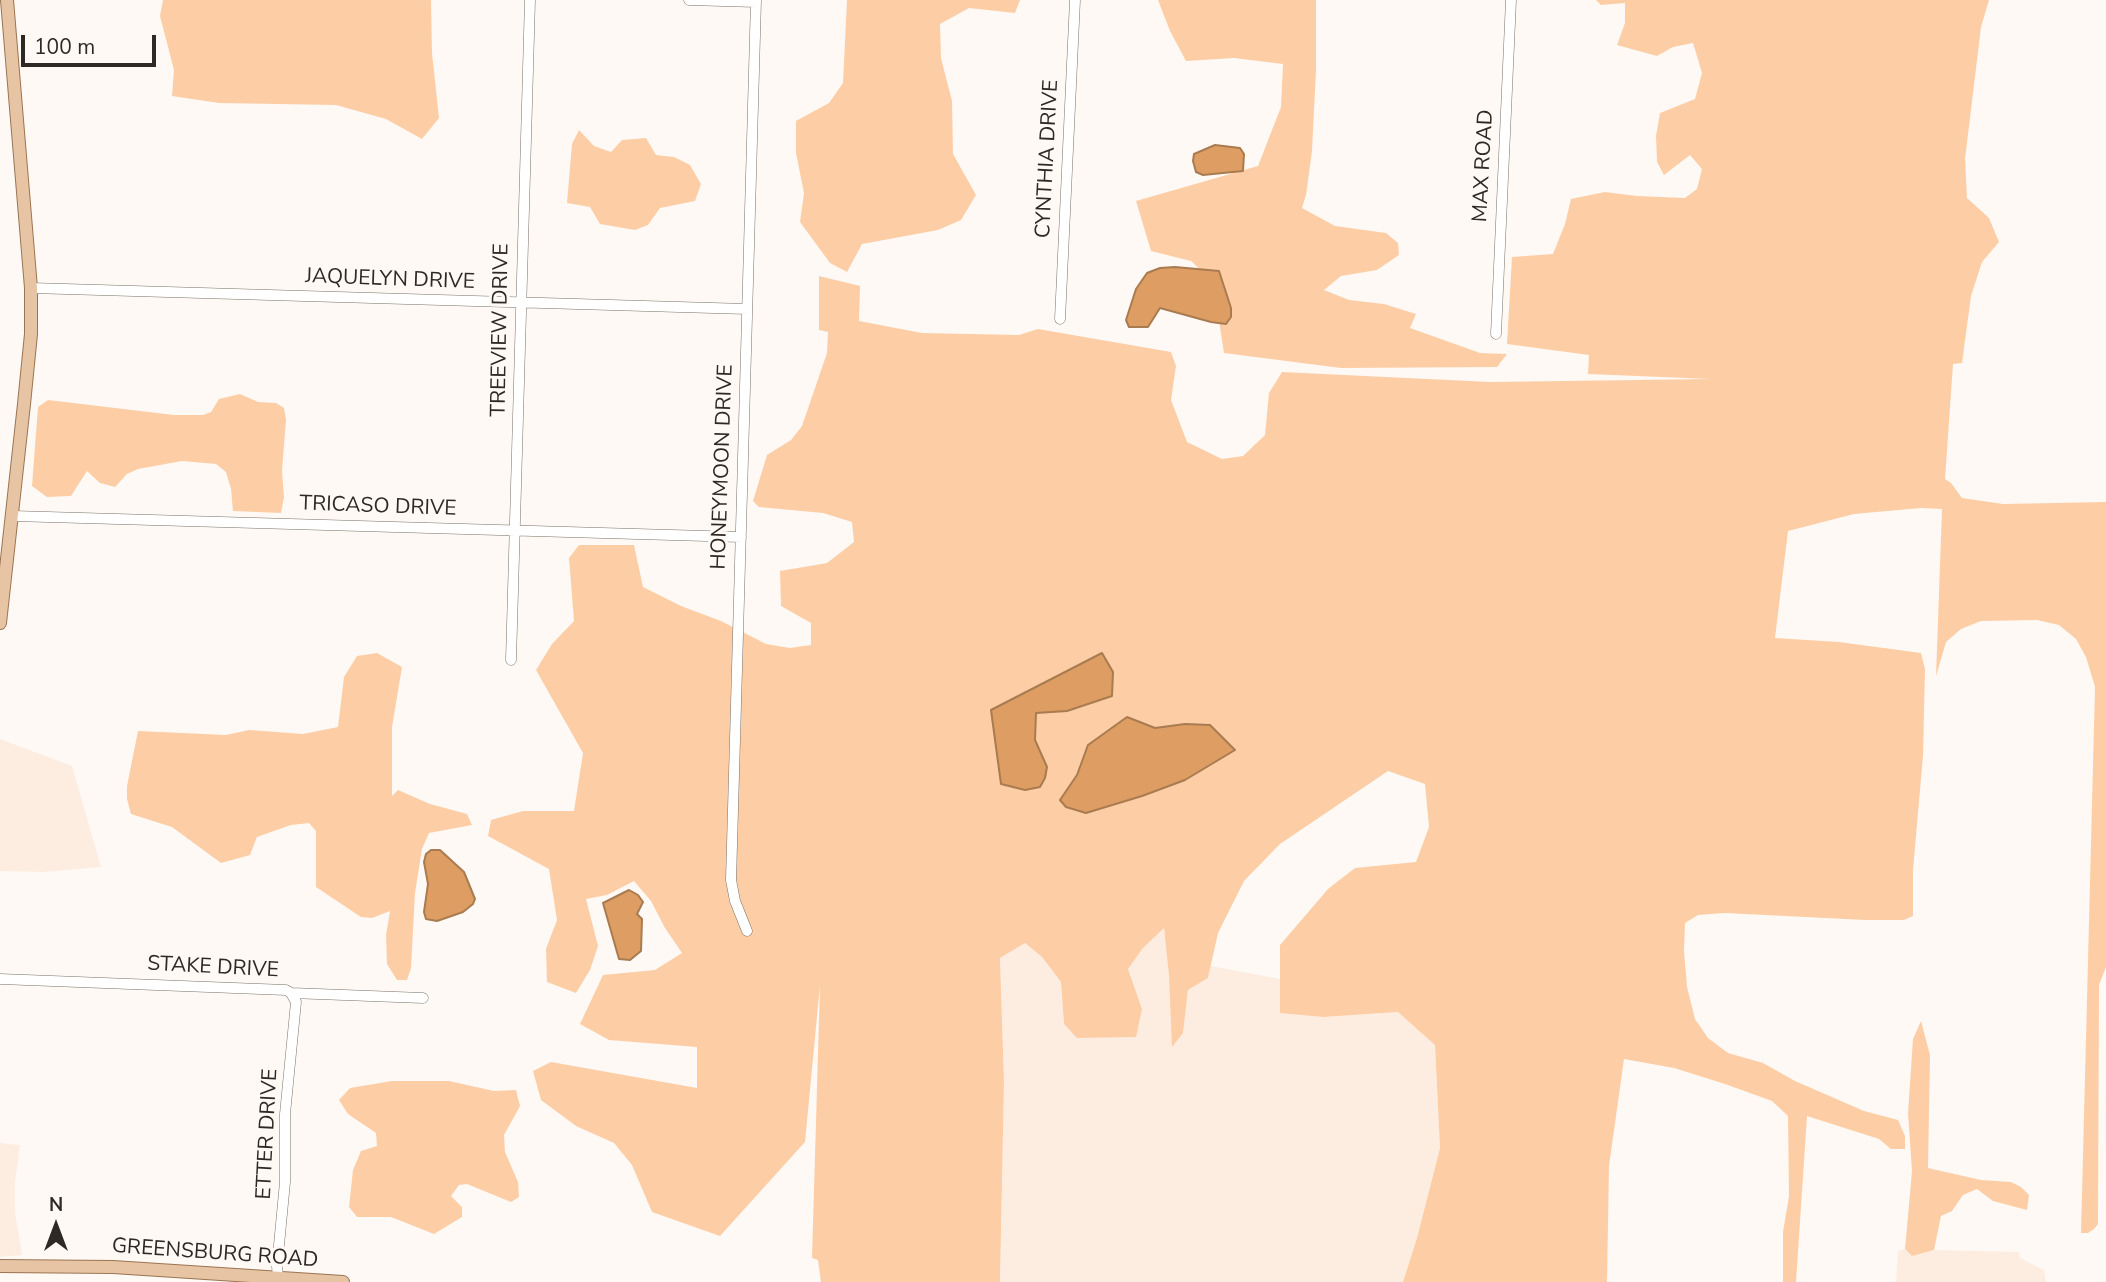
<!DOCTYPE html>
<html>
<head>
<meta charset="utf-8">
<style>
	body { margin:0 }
	#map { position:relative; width:2106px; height:1282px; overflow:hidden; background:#fef9f5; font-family:"Nunito Sans",sans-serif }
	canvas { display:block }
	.north { position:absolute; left:21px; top:1191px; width:70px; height:70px; -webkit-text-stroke:5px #fef9f5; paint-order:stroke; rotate:0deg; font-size:19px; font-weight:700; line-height:28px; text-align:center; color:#2e2925 }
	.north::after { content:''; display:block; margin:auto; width:24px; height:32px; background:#2e2925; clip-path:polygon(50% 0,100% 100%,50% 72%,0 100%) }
	.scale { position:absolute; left:21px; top:35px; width:135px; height:32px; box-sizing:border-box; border:4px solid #2e2925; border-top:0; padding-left:9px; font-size:21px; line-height:24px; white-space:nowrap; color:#2e2925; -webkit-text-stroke:5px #fef9f5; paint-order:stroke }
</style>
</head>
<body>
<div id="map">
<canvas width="2106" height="1282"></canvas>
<div class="north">N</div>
<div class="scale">100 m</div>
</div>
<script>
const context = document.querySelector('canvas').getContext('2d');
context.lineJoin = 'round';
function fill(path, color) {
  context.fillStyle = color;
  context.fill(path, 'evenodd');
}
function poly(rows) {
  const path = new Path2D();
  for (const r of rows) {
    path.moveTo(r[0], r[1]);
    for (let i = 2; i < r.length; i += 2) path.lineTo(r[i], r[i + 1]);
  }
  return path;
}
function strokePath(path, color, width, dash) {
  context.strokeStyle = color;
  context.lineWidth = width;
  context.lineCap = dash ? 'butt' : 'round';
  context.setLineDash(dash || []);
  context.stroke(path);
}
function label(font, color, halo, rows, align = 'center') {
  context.font = font + ' "Nunito Sans",sans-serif';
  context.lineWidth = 6;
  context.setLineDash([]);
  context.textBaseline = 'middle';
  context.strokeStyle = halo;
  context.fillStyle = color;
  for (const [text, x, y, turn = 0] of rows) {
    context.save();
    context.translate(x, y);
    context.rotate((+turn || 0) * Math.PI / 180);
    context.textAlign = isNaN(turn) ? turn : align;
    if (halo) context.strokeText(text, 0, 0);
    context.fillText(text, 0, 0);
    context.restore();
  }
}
fill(poly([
	[0,739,72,766,101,867,44,872,0,871],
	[1164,927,1169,976,1183,1033,1188,990,1208,978,1211,966,1280,979,1280,1012,1323,1017,1399,1012,1435,1044,1440,1148,1417,1238,1403,1282,1000,1282,1004,1082,1000,958,1025,943,1042,957,1061,982,1064,1024,1142,1009,1128,969,1143,948],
	[0,1143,20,1145,15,1183,15,1212,22,1255,0,1257],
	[1905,1249,1912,1256,1934,1250,2019,1252,2020,1258,2044,1270,2046,1282,1896,1282,1898,1251]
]), '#fdede1');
fill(poly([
	[163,0,431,0,432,53,439,118,422,139,386,119,336,105,219,103,172,96,174,70,160,16],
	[847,0,1020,0,1015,13,969,8,940,24,941,58,952,101,953,154,976,195,961,220,938,230,862,244,847,272,830,263,800,222,804,193,796,153,796,121,829,103,843,83],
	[1158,0,1316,0,1316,70,1312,151,1306,195,1302,208,1335,226,1386,233,1398,243,1399,255,1377,270,1341,276,1324,290,1349,300,1384,304,1416,314,1410,328,1480,353,1507,354,1497,367,1341,368,1224,353,1213,282,1191,261,1151,251,1136,201,1258,166,1281,107,1283,64,1234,58,1186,61,1170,31],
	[1596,0,1989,0,1981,27,1965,159,1967,198,1989,218,1999,242,1982,262,1971,296,1962,363,1953,364,1945,479,1951,483,1962,498,2003,504,2106,502,2106,967,2099,985,2098,1224,2094,1229,2088,1233,2081,1233,2095,687,2086,657,2076,639,2059,625,2037,620,1981,621,1961,629,1946,642,1936,676,1942,509,1921,508,1854,514,1788,531,1775,638,1839,642,1921,653,1925,669,1923,756,1913,870,1913,916,1904,920,1865,920,1725,913,1698,915,1685,923,1684,951,1687,987,1695,1019,1708,1038,1728,1053,1763,1063,1795,1081,1864,1111,1898,1120,1905,1136,1905,1149,1891,1149,1879,1139,1807,1116,1796,1282,1783,1282,1783,1232,1789,1196,1788,1116,1772,1101,1725,1084,1674,1068,1624,1059,1609,1166,1607,1282,1403,1282,1417,1238,1440,1148,1435,1045,1398,1012,1323,1017,1280,1013,1280,945,1328,889,1355,868,1416,862,1429,827,1425,784,1388,771,1280,844,1244,881,1218,933,1208,978,1188,990,1183,1033,1172,1047,1169,976,1164,928,1143,948,1128,969,1142,1009,1136,1037,1077,1038,1064,1024,1061,982,1042,957,1025,943,1000,958,1004,1082,1000,1282,821,1282,818,1260,812,1258,820,985,805,1142,720,1236,652,1212,632,1165,614,1143,576,1126,541,1100,533,1071,551,1062,697,1088,697,1047,609,1040,580,1024,603,975,655,970,682,953,665,928,651,901,634,881,607,895,586,899,598,946,590,970,576,993,547,982,546,949,557,920,549,869,488,836,491,820,523,811,574,811,583,753,536,670,552,644,574,621,569,558,579,545,634,545,643,587,681,606,721,621,766,644,790,648,811,645,811,623,781,606,780,571,827,563,854,542,852,522,823,513,759,507,753,501,767,455,791,440,802,426,827,353,828,332,819,330,819,276,860,286,859,321,922,333,1019,335,1038,329,1171,352,1176,366,1171,400,1187,442,1222,459,1243,456,1265,435,1269,393,1282,372,1490,382,1710,379,1588,374,1589,355,1507,344,1512,257,1553,254,1565,224,1571,199,1605,192,1637,196,1685,198,1697,189,1702,169,1690,155,1664,175,1657,162,1656,136,1660,113,1695,99,1702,73,1693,43,1673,47,1657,56,1617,45,1625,23,1625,3,1601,5],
	[579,130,594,146,611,152,622,140,646,138,656,155,674,157,690,165,701,184,695,201,660,208,648,225,635,230,600,224,590,207,567,203,572,144],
	[240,394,258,402,276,403,284,408,286,420,282,471,284,497,281,513,233,511,231,489,226,472,216,464,182,461,138,469,127,474,115,487,100,483,87,471,71,496,47,497,32,486,38,407,48,400,174,415,203,415,211,412,219,399],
	[377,653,402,667,392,727,392,796,398,790,430,804,467,814,472,825,429,833,422,849,415,893,411,968,407,980,397,980,387,964,386,935,390,911,372,918,361,917,316,887,316,831,309,823,291,825,257,837,250,855,221,863,172,827,131,814,127,799,127,786,138,731,226,735,249,730,303,734,338,727,344,677,357,656],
	[1921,1021,1930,1055,1928,1168,1981,1180,2011,1182,2021,1187,2029,1195,2027,1210,1993,1201,1977,1189,1963,1195,1952,1211,1941,1216,1934,1250,1912,1256,1905,1249,1912,1171,1908,1113,1913,1039],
	[392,1081,449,1081,494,1091,516,1090,520,1106,504,1135,505,1152,518,1182,519,1197,511,1202,467,1184,459,1185,451,1196,462,1207,462,1217,434,1234,391,1217,357,1217,349,1207,353,1170,361,1151,377,1146,376,1133,348,1114,339,1100,350,1088]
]), '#fdcea6');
const water = poly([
	[1215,145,1240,148,1244,154,1243,171,1203,175,1196,172,1193,161,1194,154,1215,145],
	[1175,267,1219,271,1231,308,1231,317,1226,324,1211,322,1160,308,1148,327,1129,327,1126,320,1136,289,1147,273,1160,268,1175,267],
	[1102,653,1113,672,1112,696,1067,711,1036,713,1035,740,1047,767,1045,778,1040,787,1025,790,1001,784,991,710,1102,653],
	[1127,717,1155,728,1185,724,1210,725,1235,750,1185,780,1142,796,1086,813,1066,807,1060,800,1077,775,1088,745,1127,717],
	[431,850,440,850,464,872,475,899,473,904,463,912,437,921,426,919,424,912,428,884,424,862,426,854,431,850],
	[629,890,638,895,643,902,637,914,642,919,641,951,630,960,619,959,603,903,629,890]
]);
fill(water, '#de9e63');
strokePath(water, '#a97b50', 2);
const minor = poly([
	[689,0,756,2],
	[31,288,747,309],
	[1060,319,1075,0],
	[1496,334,1511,0],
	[13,516,741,537],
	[511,660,530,0],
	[747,931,735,901,731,880,756,0],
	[0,979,286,990,291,993,423,998],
	[278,1278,277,1266,285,1182,285,1114,296,1002,291,993]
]);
const major = poly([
	[0,623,24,404,31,334,31,288,7,0],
	[0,1266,113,1267,343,1282]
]);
strokePath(minor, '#7c7168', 11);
strokePath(major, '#9b7451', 14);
strokePath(minor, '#fff', 10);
strokePath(major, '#e6c4a4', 12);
label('21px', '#2e2925', '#fef9f5', [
	["CYNTHIA DRIVE",1048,159,-87],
	["MAX ROAD",1484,166,-87],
	["JAQUELYN DRIVE",390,280,2],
	["TREEVIEW DRIVE",501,330,-89],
	["HONEYMOON DRIVE",723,467,-88],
	["TRICASO DRIVE",378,507,2],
	["STAKE DRIVE",213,968,3],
	["ETTER DRIVE",268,1134,-87],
	["GREENSBURG ROAD",215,1254,4]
]);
</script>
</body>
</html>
